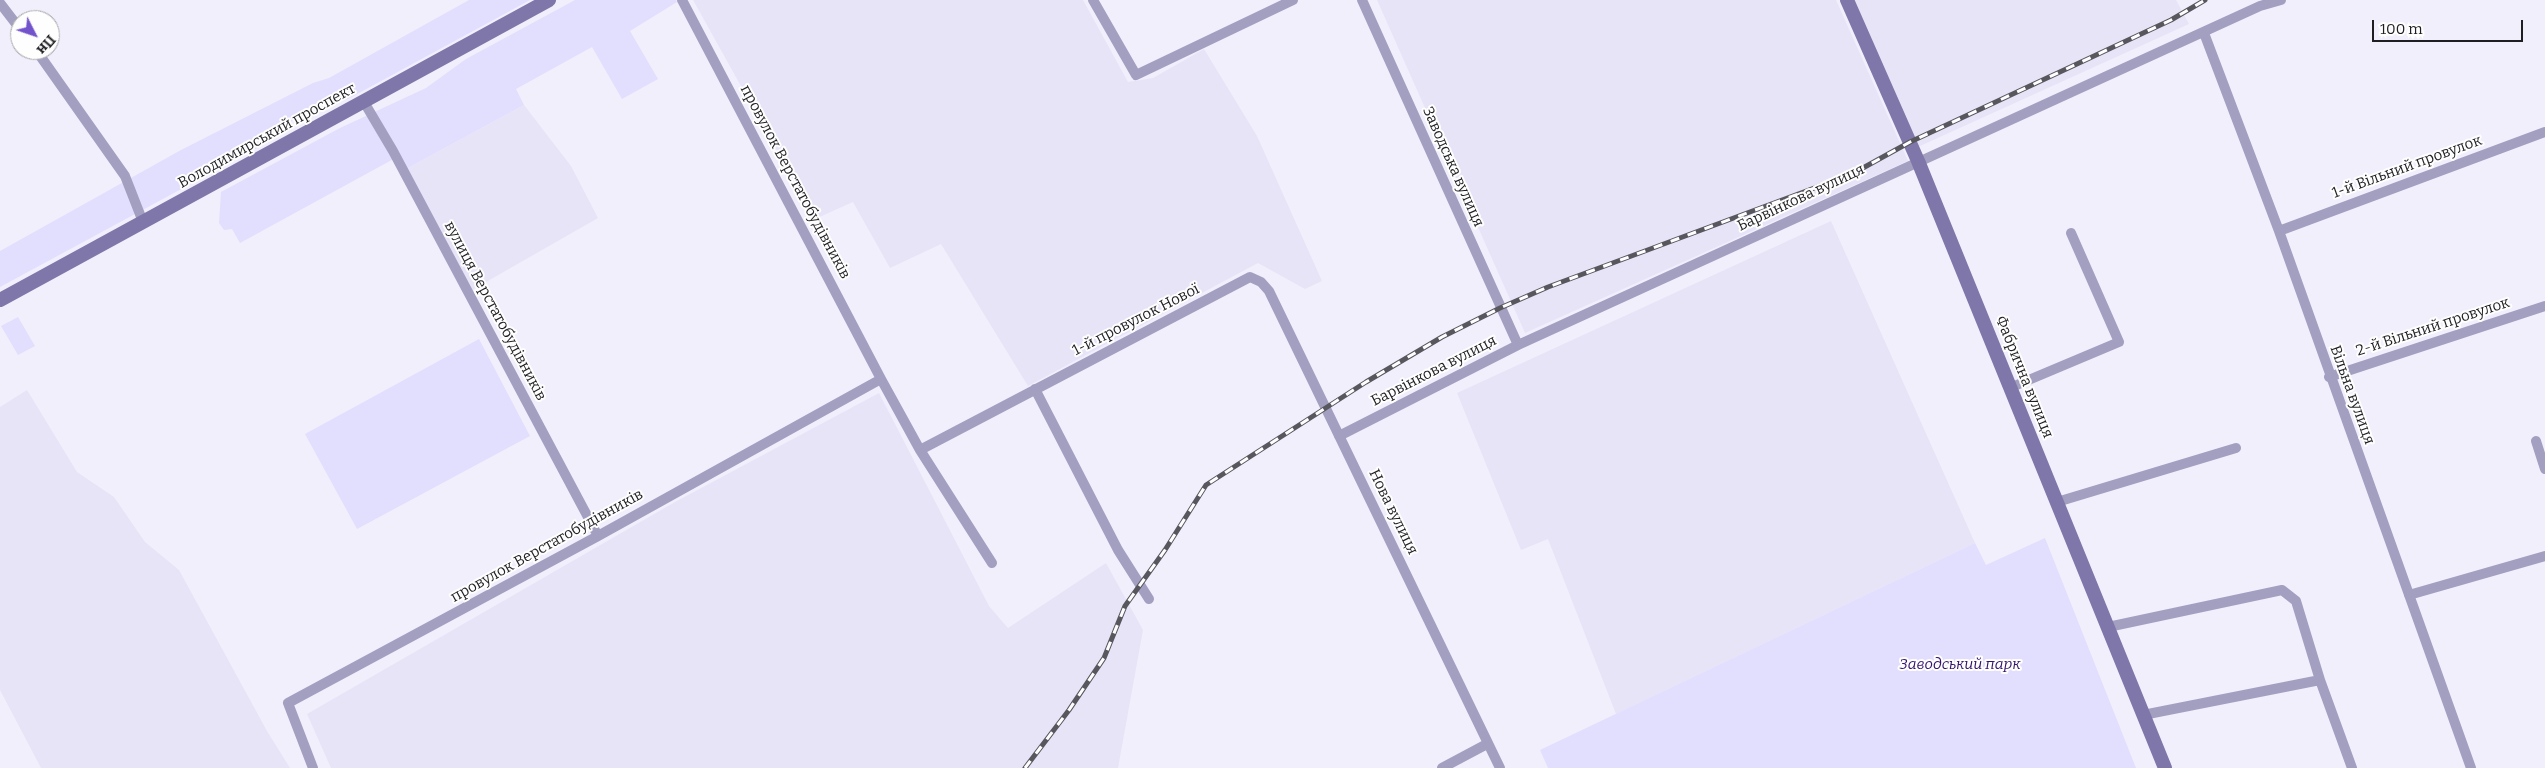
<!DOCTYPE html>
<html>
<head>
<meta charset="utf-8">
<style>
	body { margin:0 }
	#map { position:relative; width:2545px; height:768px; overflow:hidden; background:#f1effc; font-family:Bitter,serif }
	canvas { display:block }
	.north { position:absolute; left:10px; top:10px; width:50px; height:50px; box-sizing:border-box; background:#fefefe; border:1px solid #a5a5a6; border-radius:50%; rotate:131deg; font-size:14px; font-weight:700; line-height:20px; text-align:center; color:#1f1f23 }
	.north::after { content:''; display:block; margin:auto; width:18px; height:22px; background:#7353cc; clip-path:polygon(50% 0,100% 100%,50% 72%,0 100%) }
	.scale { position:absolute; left:2372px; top:20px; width:151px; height:22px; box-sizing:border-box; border:2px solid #1f1f23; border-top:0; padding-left:6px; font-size:15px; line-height:18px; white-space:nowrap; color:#1f1f23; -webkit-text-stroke:4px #fefefe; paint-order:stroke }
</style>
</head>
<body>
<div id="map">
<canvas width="2545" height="768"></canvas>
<div class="north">Пн</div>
<div class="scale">100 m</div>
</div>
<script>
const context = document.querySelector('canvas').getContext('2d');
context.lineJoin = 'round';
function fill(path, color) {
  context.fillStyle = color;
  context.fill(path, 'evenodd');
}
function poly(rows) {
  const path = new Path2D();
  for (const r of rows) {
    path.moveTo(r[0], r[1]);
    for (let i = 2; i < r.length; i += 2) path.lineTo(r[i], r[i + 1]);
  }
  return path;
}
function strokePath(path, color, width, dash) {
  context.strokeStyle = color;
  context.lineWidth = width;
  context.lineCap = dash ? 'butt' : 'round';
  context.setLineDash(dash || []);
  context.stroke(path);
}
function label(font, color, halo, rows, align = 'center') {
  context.font = font + ' Bitter,serif';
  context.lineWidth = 4;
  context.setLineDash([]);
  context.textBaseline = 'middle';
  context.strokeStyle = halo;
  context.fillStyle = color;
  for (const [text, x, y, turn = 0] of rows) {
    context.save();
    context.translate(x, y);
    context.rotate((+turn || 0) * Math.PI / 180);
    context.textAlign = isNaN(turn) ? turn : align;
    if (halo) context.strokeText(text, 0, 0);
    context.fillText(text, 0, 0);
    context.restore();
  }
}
fill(poly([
	[693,0,1083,0,1128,82,1153,78,1204,49,1257,136,1322,281,1305,289,1258,263,1028,386,941,244,890,268,853,202,815,219],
	[1377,0,1836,0,1908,161,1525,333],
	[1848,0,2176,0,2189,24,1909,151],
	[524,105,571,166,598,218,472,290,406,169],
	[1831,221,1975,543,1616,714,1548,539,1521,550,1457,393],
	[27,390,77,472,114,497,145,542,179,570,267,731,290,768,41,768,0,690,0,407],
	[879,393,989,606,1008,628,1106,563,1143,630,1118,768,331,768,307,714,675,502]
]), '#e7e4f8');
fill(poly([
	[469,0,530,0,348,99,338,102,331,100,275,130,268,140,259,147,0,287,0,251,181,150,313,83,329,78],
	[575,0,676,0,677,2,630,31,658,79,622,99,592,47,516,89,524,105,406,169,399,156,240,243,232,229,224,230,219,223,221,192,340,128,426,88,466,59],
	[18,317,35,346,18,355,1,326],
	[479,339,530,436,357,529,305,434],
	[2045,538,2136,768,1548,768,1540,750,1975,543,1986,565]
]), '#e2defd');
strokePath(poly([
	[682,0,881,379,920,450,992,563],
	[1093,0,1136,75,1293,0],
	[1362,0,1518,345],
	[0,3,20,29],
	[2204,33,2279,231,2471,768],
	[36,50,125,176,143,222],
	[364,102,393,151,598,536],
	[2279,231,2545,132],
	[2329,377,2545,306],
	[2012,387,2119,342,2071,233],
	[1035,389,1118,550,1149,599],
	[1339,436,1518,345,2260,6,2281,0],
	[2536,441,2545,469],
	[920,450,1250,277,1261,282,1269,291,1500,768],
	[2057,502,2236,448],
	[2409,595,2545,556],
	[2108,627,2282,590,2296,601,2320,680,2352,768],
	[2143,715,2320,680],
	[313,768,288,703,598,536,881,379],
	[1442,768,1487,744]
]), '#a39fc1', 10);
strokePath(poly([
	[1847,0,1918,161,2165,768],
	[0,300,549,0]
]), '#7f77a9', 14);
const rail = poly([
	[1025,768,1069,710,1104,658,1125,606,1165,550,1206,485,1366,382,1442,337,1500,308,1548,287,1852,174,1910,142,2171,20,2205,0]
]);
strokePath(rail, '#58575e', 5);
strokePath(rail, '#fefefe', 3, [9]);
label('15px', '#1f1f23', '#fefefe', [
	["Володимирський проспект",267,136,-29],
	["Заводська вулиця",1453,167,66],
	["1-й Вільний провулок",2407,167,-20],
	["провулок Верстатобудівників",795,182,62],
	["Барвінкова вулиця",1801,198,-25],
	["вулиця Верстатобудівників",495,311,62],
	["1-й провулок Нової",1136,320,-27],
	["2-й Вільний провулок",2433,327,-18],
	["Барвінкова вулиця",1434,371,-27],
	["Фабрична вулиця",2024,377,68],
	["Вільна вулиця",2352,395,70],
	["Нова вулиця",1393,512,64],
	["провулок Верстатобудівників",547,546,-29]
]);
label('italic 15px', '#34156e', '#fefefe', [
	["Заводський парк",1960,665]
]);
</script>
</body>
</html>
